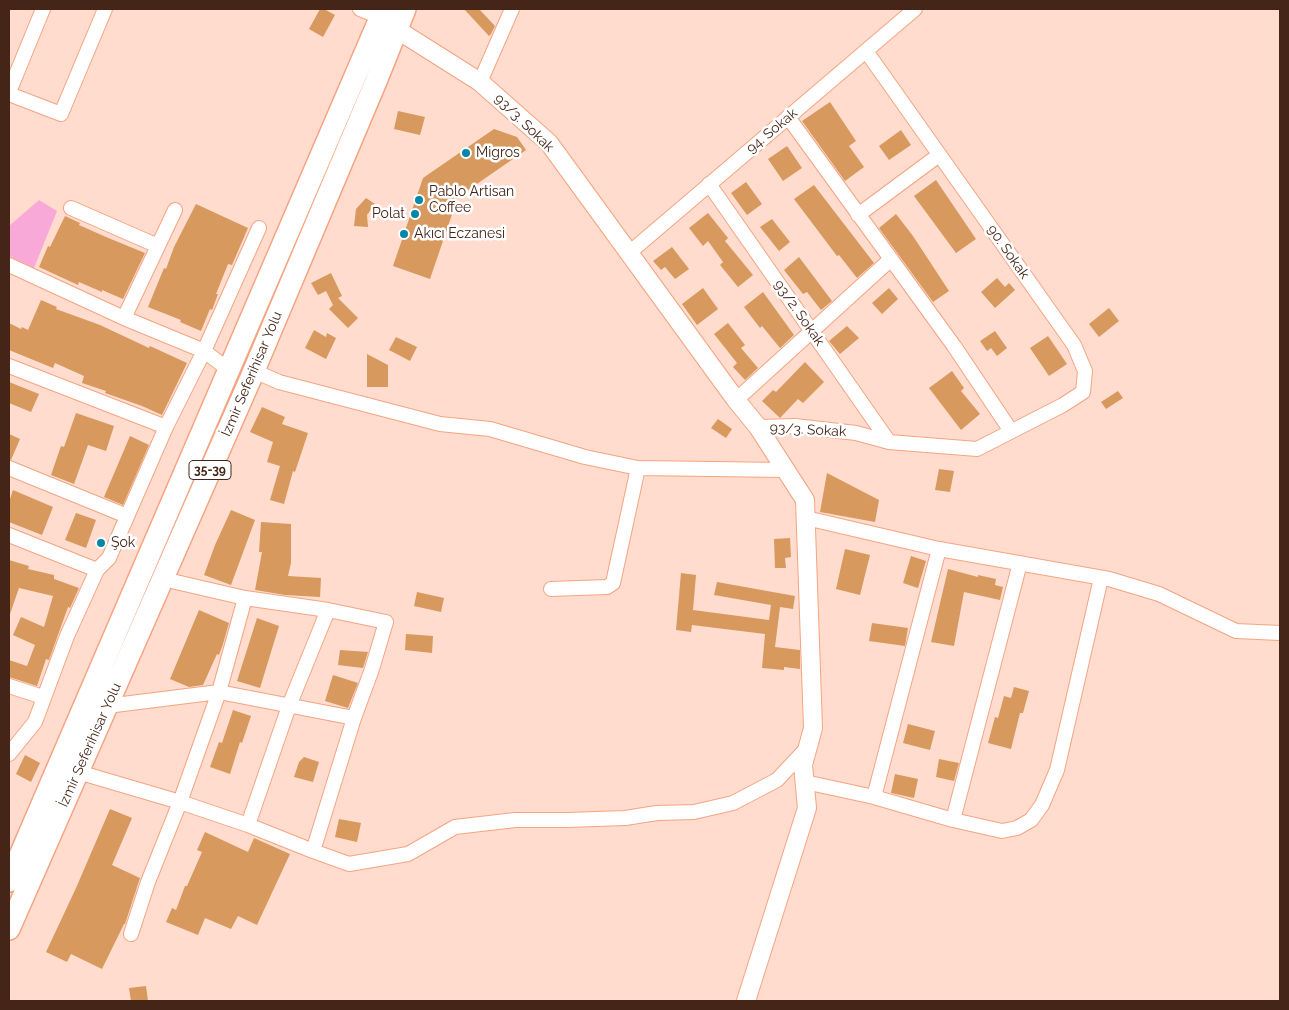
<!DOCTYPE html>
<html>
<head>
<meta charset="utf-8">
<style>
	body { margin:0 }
	#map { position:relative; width:1289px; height:1010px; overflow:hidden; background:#ffdcce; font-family:Raleway,sans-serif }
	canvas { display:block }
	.frame { position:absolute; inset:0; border:10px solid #452517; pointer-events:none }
</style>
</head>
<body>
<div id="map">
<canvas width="1289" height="1010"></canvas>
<div class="frame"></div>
</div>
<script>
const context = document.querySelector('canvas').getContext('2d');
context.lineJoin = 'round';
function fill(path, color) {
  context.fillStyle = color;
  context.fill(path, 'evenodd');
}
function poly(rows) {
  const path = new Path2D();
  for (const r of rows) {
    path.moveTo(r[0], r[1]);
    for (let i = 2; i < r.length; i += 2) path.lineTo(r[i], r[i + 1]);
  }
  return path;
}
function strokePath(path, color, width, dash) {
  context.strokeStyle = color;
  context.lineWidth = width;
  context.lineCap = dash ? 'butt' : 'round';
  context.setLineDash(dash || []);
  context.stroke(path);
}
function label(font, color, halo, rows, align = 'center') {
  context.font = font + ' Raleway,sans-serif';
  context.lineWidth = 5;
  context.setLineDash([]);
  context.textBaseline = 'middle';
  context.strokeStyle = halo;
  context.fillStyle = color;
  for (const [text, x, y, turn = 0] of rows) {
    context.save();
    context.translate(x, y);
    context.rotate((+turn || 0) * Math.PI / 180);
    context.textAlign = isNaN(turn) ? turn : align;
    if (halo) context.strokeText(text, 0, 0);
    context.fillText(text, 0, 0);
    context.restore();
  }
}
fill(poly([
	[39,200,57,211,34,268,9,256,9,226]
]), '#f8a9d7');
fill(poly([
	[320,9,324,9,335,15,323,37,309,29],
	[464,9,479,9,495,26,491,34,489,36],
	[830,102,856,141,849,146,864,167,845,181,802,121],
	[398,111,425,117,420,135,394,129],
	[494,129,517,137,526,150,458,197,430,279,393,266,423,178],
	[901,130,911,145,889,160,879,146],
	[787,146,802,168,783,181,768,159],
	[936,180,976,239,956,253,914,196],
	[746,182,762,204,747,215,731,193],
	[814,185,874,263,857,278,839,255,837,256,794,199],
	[366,198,375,204,367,215,368,227,354,226,356,209],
	[196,204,248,228,232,265,228,264,216,294,218,294,212,310,210,309,201,331,180,322,181,320,148,307,164,268,166,269,174,247],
	[708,213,728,238,725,241,753,275,738,287,720,265,723,262,708,241,703,246,689,228],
	[896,214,913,236,949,291,933,302,879,228],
	[65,216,80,223,79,225,106,237,145,253,123,299,102,290,102,292,79,282,78,285,39,267,48,246,50,247],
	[772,219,790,242,779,251,760,227],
	[672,247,689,269,675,279,665,267,661,270,653,261],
	[799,257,832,301,821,310,807,292,803,294,784,270],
	[331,273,342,296,338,298,358,318,348,328,329,309,333,305,326,291,318,295,311,283],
	[997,278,1005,287,1009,283,1015,290,995,308,981,292],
	[703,288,718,309,697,325,682,304],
	[889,288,898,299,882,314,872,303],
	[763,292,794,335,780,348,762,326,760,328,744,307],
	[41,300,57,307,56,309,100,325,149,348,150,346,187,363,162,415,142,406,105,393,106,391,82,383,84,376,55,363,53,368,9,350,9,323,21,329,22,327,28,330],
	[1109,308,1119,321,1099,337,1089,324],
	[728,323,745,345,741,348,758,368,745,380,733,367,737,363,714,334],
	[847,326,859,338,840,354,829,341],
	[314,330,326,337,327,333,336,338,326,359,305,348],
	[995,331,1007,348,997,356,991,348,987,351,980,341],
	[1048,336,1067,364,1049,376,1030,348],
	[396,337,417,347,410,361,389,350],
	[367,354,388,365,388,387,367,387],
	[805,362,824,382,803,403,798,399,780,418,762,401,773,390,776,392],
	[952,371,964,388,961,391,980,414,961,430,929,388],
	[9,382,39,394,31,412,9,403],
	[1118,391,1123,398,1106,409,1101,402],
	[262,407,285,417,282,424,308,433,295,472,293,471,284,504,270,500,280,466,267,462,273,442,250,432],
	[76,413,114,426,106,451,88,445,74,484,51,475,61,446,64,447],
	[718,419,732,429,726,438,711,428],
	[9,434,20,439,11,460,9,459],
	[130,436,149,445,123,505,104,497],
	[939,469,954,471,950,492,935,490],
	[827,473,879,500,875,522,820,512],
	[13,490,53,507,42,535,9,522,9,502],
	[231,510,255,520,231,585,204,575,215,545],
	[76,513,96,520,86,548,65,540],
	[261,522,291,524,291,563,288,576,321,578,320,597,285,595,255,590,262,552,259,552],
	[790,538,791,557,785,558,786,568,775,568,774,539],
	[845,549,870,555,860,595,836,589],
	[911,556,926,561,918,588,903,583],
	[9,560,29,566,28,569,54,575,54,579,79,588,70,608,68,607,49,660,46,659,37,686,9,677,9,660,27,666,35,645,13,635,21,617,44,627,53,596,19,588,10,614,9,613],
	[948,569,978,577,978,575,996,579,995,585,1003,587,1000,600,964,592,954,646,931,642],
	[681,573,696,575,693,610,769,620,771,605,714,595,717,582,795,596,793,609,780,607,775,647,800,650,800,669,784,667,784,670,762,668,765,634,692,625,691,632,676,630],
	[417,592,444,598,441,612,414,606],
	[199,610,229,623,223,644,219,655,217,654,203,685,189,687,170,679],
	[257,618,279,626,260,688,237,681],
	[872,623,908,628,905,646,869,641],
	[406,634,433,636,432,653,405,650],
	[340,650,368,652,363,668,338,665],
	[333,675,358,683,348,708,325,701],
	[1014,687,1029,691,1023,713,1020,713,1011,749,988,743,995,717,998,718,1004,696,1011,698],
	[233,710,251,716,242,743,240,742,230,774,210,767,219,742,222,743],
	[908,724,935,731,930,750,903,743],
	[25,755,40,763,31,782,16,774],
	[304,757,319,762,313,782,294,777,299,762],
	[939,759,959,763,954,781,936,777],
	[895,774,918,779,914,798,891,793],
	[110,809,132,818,112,865,140,878,125,924,124,924,102,969,71,954,67,962,46,952,76,888],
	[339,819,361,823,357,842,335,837],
	[205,832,248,852,254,838,290,854,257,925,238,916,231,929,205,918,198,935,166,922,172,908,176,910,185,886,187,886,202,852,197,850],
	[146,986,148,1001,131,1001,129,988]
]), '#d7995d');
const minor = poly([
	[360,9,380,17,386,21],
	[480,82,512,9],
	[9,92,43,9],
	[9,94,61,114,105,9],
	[788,117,954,346,1011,431],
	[709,184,889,442],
	[71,208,158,246],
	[858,215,939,155],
	[629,253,915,9],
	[9,265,124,318,204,351,229,370],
	[124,318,175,210],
	[9,366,166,427],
	[254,371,279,382,440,424,490,429,585,457,638,468,786,470],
	[736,400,891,259],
	[758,427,795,426,856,433,889,442,977,449,1063,405,1083,392,1085,371,1074,345,866,51],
	[9,468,127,516],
	[806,518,939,549,1109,579,1159,594,1236,631,1280,633],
	[9,535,97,570],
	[551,589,607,587,613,583,638,468],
	[9,686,43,697],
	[107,706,219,692,354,718],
	[9,754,35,722,67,636,97,570,109,558,166,427,204,351,259,228],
	[78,772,180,802,248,825,313,851,354,718,372,669,386,622,328,610,245,598,163,579],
	[805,782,874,797,953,820,1002,831,1017,828,1031,820,1042,805,1057,770,1101,578],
	[874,797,939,549],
	[953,820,1020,563],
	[248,825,289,706,328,610],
	[313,851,349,864,408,854,455,827,515,820,567,820,625,818,657,813,694,812,733,803,777,780,808,747],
	[131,934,148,882,180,802,219,692,245,598]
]);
const tertiary = poly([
	[396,29,480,82,549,143,736,400,758,427,805,500,813,728,803,765,807,808,746,1001]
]);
const primary = poly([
	[9,881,384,9],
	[9,929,250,380,377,79,405,9]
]);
strokePath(minor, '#f5a481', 16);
strokePath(tertiary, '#f5a481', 20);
strokePath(primary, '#f5a481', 24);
strokePath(minor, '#fff', 14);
strokePath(tertiary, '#fff', 18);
strokePath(primary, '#fff', 21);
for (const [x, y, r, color] of [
	[466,153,5,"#0287a9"],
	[419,200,5,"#0287a9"],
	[415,214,5,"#0287a9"],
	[404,234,5,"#0287a9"],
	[101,543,5,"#0287a9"]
]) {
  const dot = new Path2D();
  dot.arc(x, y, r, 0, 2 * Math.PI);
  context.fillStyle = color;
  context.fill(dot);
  strokePath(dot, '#fff', 2);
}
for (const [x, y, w] of [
	[210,470,42]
]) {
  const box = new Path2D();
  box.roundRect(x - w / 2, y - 9.5, w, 19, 4);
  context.fillStyle = '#fff';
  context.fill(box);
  strokePath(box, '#452517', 1);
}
label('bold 12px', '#452517', null, [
	["35-39",210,470]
]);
label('14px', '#452517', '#fff', [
	["93/3. Sokak",524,123,44],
	["94. Sokak",772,131,-40],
	["90. Sokak",1008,252,55],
	["93/2. Sokak",799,313,55],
	["İzmir Seferihisar Yolu",252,374,-67],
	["93/3. Sokak",808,430,3],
	["İzmir Seferihisar Yolu",90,745,-66]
]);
label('14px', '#452517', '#fff', [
	["Migros",476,153],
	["Pablo Artisan",429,192],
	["Coffee",429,208],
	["Polat",405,214,"right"],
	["Akıcı Eczanesi",414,234],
	["Şok",111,543]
], 'left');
</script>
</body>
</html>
